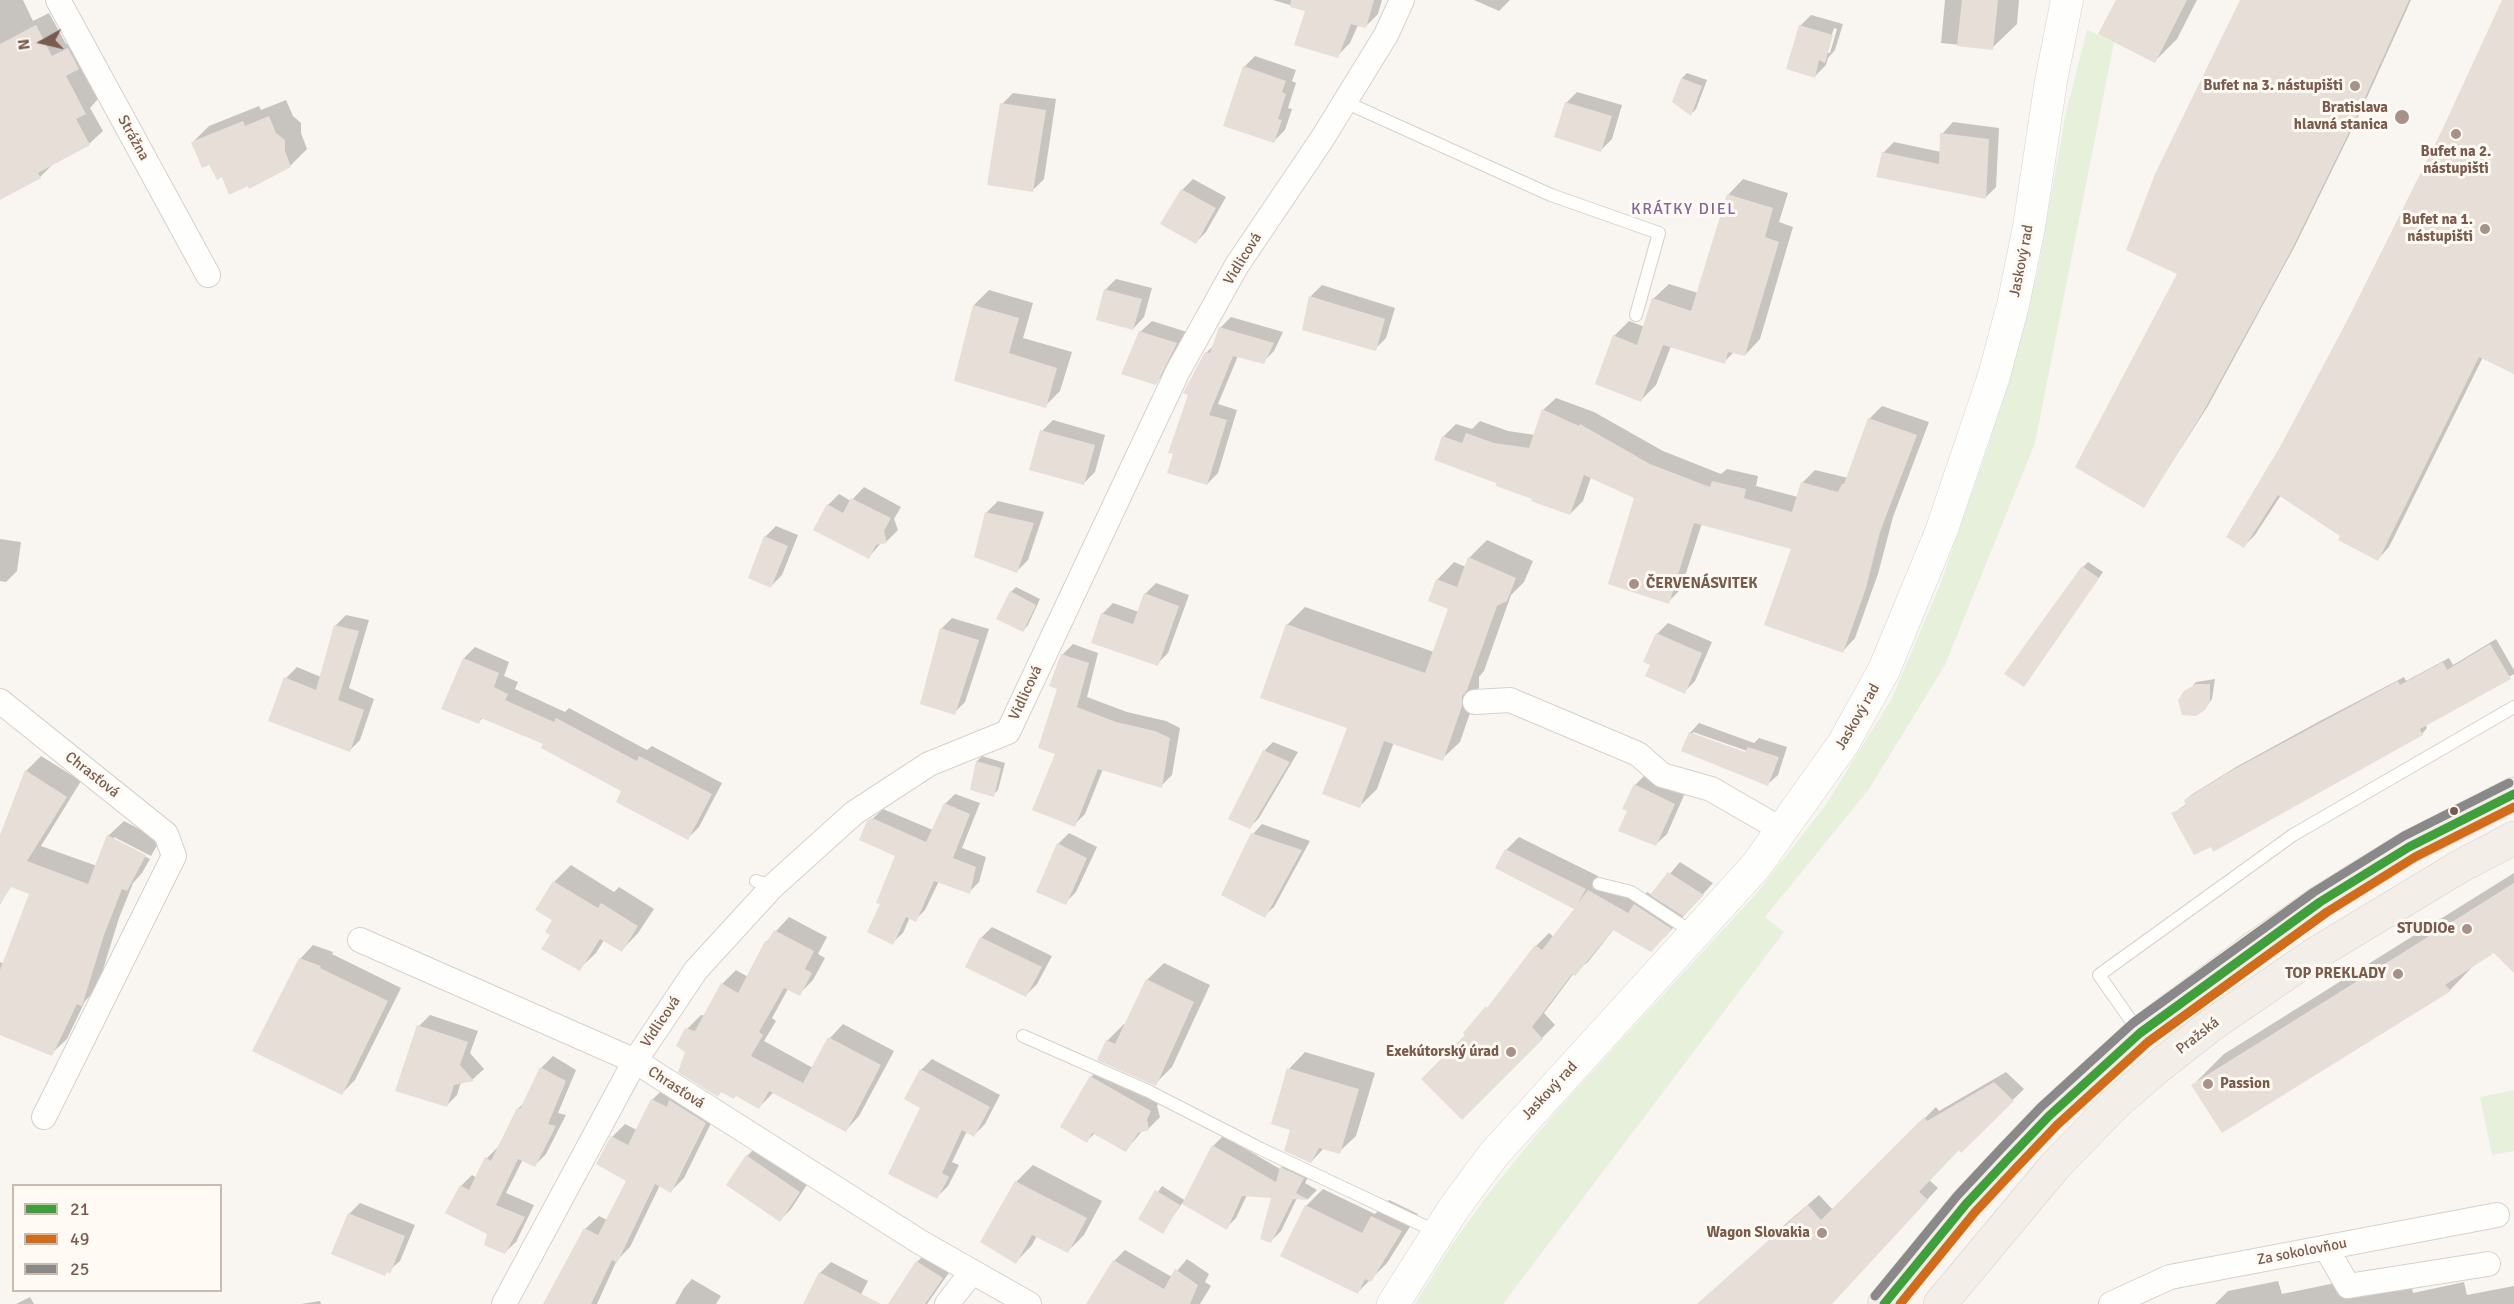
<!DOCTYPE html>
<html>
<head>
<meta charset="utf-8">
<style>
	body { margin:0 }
	#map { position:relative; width:2514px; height:1304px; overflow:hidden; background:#f9f5f0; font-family:Signika,sans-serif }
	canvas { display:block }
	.legend { position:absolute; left:12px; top:1184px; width:210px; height:108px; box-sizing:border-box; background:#fffaf3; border:2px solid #cabbb1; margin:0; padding:8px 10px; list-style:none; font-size:18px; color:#7a5c4d }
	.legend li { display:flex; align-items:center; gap:12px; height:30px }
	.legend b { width:30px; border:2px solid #cabbb1 }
	.north { position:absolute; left:12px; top:12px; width:60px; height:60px; -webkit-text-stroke:4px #fffaf3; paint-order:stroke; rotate:262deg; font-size:16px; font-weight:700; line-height:24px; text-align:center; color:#7a5c4d }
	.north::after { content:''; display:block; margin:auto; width:21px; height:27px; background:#7a5c4d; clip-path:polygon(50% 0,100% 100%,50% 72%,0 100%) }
</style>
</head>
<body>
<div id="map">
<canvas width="2514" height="1304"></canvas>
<ul class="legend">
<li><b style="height:8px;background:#3fa03b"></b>21</li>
<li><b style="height:8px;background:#d16c1a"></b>49</li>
<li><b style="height:8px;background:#898989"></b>25</li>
</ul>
<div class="north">N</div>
</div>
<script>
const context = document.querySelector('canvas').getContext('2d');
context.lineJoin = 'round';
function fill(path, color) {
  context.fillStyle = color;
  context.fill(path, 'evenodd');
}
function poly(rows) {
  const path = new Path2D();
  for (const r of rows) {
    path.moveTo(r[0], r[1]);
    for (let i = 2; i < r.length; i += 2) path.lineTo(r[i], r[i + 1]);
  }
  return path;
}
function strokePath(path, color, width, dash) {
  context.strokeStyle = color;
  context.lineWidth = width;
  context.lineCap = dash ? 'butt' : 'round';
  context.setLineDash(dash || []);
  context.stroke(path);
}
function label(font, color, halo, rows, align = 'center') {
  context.font = font + ' Signika,sans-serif';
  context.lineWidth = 6;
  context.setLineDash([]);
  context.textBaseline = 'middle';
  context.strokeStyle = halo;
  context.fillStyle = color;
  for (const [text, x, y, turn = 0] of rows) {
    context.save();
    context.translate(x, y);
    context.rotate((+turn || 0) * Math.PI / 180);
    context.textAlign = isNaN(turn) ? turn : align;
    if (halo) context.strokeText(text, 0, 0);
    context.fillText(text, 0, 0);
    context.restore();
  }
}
fill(poly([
	[2087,30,2114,42,2035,443,1945,665,1869,789,1765,917,1784,932,1503,1304,1415,1304,1451,1246,1489,1193,1533,1139,1569,1097,1756,894,1825,806,1892,698,1940,585,1988,447,2038,269,2065,117],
	[2514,1090,2514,1151,2492,1155,2480,1097]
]), '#e7f0db');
fill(poly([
	[0,0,23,0,33,21,49,13,66,44,81,35,81,65,98,99,90,108,103,131,89,144,54,163,40,177,0,198],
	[1273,0,1382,0,1378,14,1365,27,1358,25,1350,43,1337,56,1307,10],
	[1474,0,1510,0,1499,11],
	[1945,0,2019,0,2017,24,1992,48,1941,43],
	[2117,0,2197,0,2177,39,2155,61],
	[2242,0,2411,0,2360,113,2295,246,2208,406,2144,506,2179,273],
	[2503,0,2514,0,2514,372,2483,357,2389,547,2378,559,2281,495,2255,535,2244,546,2282,445,2349,320,2445,129],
	[1811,15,1843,24,1835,50,1828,58,1826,65,1815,76,1800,26],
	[1834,28,1837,29,1830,53,1826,53],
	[1255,56,1296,70,1292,81,1296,83,1288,108,1292,109,1285,130,1274,141,1244,67],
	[1687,73,1707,80,1696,109,1691,114,1682,78],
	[1577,92,1622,105,1612,139,1601,150,1566,103],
	[1013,93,1056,99,1044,179,1033,190,1002,104],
	[286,100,293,116,301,123,301,133,307,149,291,165,250,187,249,184,223,175,192,143,209,126,259,106,261,110],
	[1953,122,1999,128,1996,187,1985,198,1883,153,1894,142,1941,152,1942,134],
	[1193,179,1226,197,1206,232,1195,243,1182,190],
	[1743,179,1788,193,1779,222,1793,227,1760,339,1745,355,1734,352,1724,362,1671,346,1656,385,1641,400,1614,336,1629,321,1645,327,1653,299,1669,284,1698,293,1728,195],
	[1116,279,1152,288,1144,317,1133,329,1105,290],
	[1322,285,1395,308,1386,338,1375,349,1304,329,1311,296],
	[989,290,1033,303,1023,338,1072,352,1060,391,1045,406,974,305],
	[1231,317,1283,332,1274,351,1263,362,1238,356,1218,404,1237,410,1218,473,1207,484,1206,353,1215,344,1220,328],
	[1152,321,1187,332,1166,372,1155,383,1140,332],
	[1556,398,1594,412,1663,451,1721,474,1727,469,1758,476,1756,486,1798,497,1802,483,1815,470,1848,478,1869,419,1882,406,1929,422,1893,517,1878,574,1855,638,1843,651,1793,548,1702,523,1681,589,1668,602,1636,498,1591,477,1583,501,1570,514,1498,482,1443,437,1456,424,1472,429,1480,421,1508,431,1535,435,1543,410],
	[1053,420,1105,435,1095,472,1084,483,1042,431],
	[864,487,901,507,894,519,898,530,887,541,881,543,869,557,828,505,839,494,851,501],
	[998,501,1044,512,1028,560,1017,571,976,556,987,512],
	[776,526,798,535,782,575,771,586,765,537],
	[0,539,21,542,17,571,6,582,0,581],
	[1487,540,1533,561,1524,582,1511,595,1484,671,1479,677,1479,687,1460,742,1442,759,1394,742,1377,789,1359,807,1349,727,1287,625,1305,607,1434,652,1450,608,1437,580,1454,562,1466,567,1469,558],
	[2088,562,2103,572,2024,686,2083,567],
	[1156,583,1189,595,1168,653,1157,664,1102,614,1113,603,1139,612,1145,594],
	[1016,587,1040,599,1028,625,1023,631,1011,592],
	[346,615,369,620,349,688,374,699,360,740,349,751,286,678,297,667,321,677,335,626],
	[952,618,989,629,965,702,954,713,941,629],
	[1668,623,1712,642,1695,681,1684,692,1652,665,1657,634],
	[2496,639,2514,670,2514,674,2425,724,2427,728,2422,734,2211,845,2173,813,2187,804,2185,800,2191,795,2236,767,2318,722,2404,677,2406,681,2449,658,2453,665],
	[1073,644,1098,653,1087,697,1127,712,1166,721,1180,728,1172,775,1161,786,1103,769,1085,814,1074,825,1057,753,1062,655],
	[475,647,509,662,504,676,518,682,515,689,565,712,569,708,647,750,652,746,722,783,699,827,688,838,623,791,545,743,483,718,478,722,464,658],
	[2215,679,2212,699,2207,706,2180,701,2196,682],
	[1699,723,1754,743,1759,738,1787,747,1778,775,1768,784,1683,751,1690,733],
	[1693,732,1753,753,1752,756,1693,735],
	[1273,742,1298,752,1259,818,1250,827,1264,751],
	[41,756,81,781,41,846,97,866,108,836,124,821,160,840,151,856,114,837,114,841,150,859,142,873,133,883,119,918,97,989,85,1001,67,1039,51,1054,0,1033,0,962,4,964,31,893,0,881,0,839,26,771],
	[982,756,1005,763,998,790,993,795,972,789,977,761],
	[1646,774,1685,793,1667,834,1655,845,1629,810,1635,785],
	[955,794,980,803,962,848,986,857,979,882,969,892,939,881,925,910,915,920,910,917,903,933,892,943,882,904,897,855,869,822,883,809,933,830,945,804],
	[1262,824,1310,841,1274,907,1264,916,1253,834],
	[1069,833,1097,847,1076,892,1065,903,1058,844],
	[1519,837,1598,876,1592,889,1601,879,1640,900,1647,892,1652,895,1680,862,1713,883,1664,938,1614,929,1588,962,1574,973,1544,1013,1555,1025,1462,1118,1467,1035,1465,1033,1498,996,1536,946,1549,933,1554,937,1576,908,1506,850],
	[571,865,614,892,619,887,654,909,638,933,622,950,604,940,596,953,579,969,552,935,555,920,554,882],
	[2514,873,2514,971,2494,951,2479,960,2450,990,2223,1130,2193,1085,2224,1054],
	[789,917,827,937,818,954,825,958,813,980,799,994,788,989,772,1018,776,1021,764,1041,813,1068,830,1038,843,1024,894,1051,859,1116,846,1130,774,1092,759,1107,737,1094,722,1091,718,1095,686,1052,687,1029,701,1015,705,1016,722,984,736,970,748,977,766,942],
	[992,927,1052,956,1037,984,1026,995,981,938],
	[313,945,333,952,332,954,401,988,355,1080,341,1094,300,959],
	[1164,963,1210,985,1172,1067,1155,1084,1107,1041,1124,1024,1126,1025,1147,980],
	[430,1015,478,1031,470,1053,484,1069,473,1079,461,1082,457,1095,446,1106,419,1026],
	[1305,1052,1375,1073,1356,1136,1339,1152,1324,1148,1311,1162,1292,1129,1289,1069],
	[553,1056,576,1070,558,1113,566,1115,546,1154,535,1165,523,1159,506,1193,534,1205,516,1242,504,1253,488,1234,461,1186,472,1175,477,1178,487,1158,498,1147,518,1109,525,1101,542,1067],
	[932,1059,1000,1095,985,1124,974,1135,967,1131,952,1162,959,1165,948,1186,937,1197,922,1107,921,1070],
	[1102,1066,1161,1099,1157,1106,1160,1117,1149,1128,1143,1130,1126,1150,1095,1133,1087,1141,1091,1077],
	[2006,1072,2024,1089,1961,1151,1959,1149,1929,1180,1938,1188,1830,1304,1771,1304,1771,1238,1782,1227,1819,1195,1833,1210,1936,1107,1939,1111],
	[665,1087,718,1109,684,1178,671,1191,660,1185,630,1247,617,1260,597,1304,545,1304,585,1229,599,1216,607,1220,628,1180,612,1137,625,1124,637,1130,652,1100],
	[1223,1136,1280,1169,1291,1158,1313,1168,1305,1183,1317,1190,1308,1199,1297,1198,1281,1231,1271,1241,1273,1197,1247,1195,1236,1218,1226,1228,1183,1202,1162,1232,1140,1218,1162,1186,1186,1201,1213,1146],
	[758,1145,810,1180,791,1209,780,1220,747,1156],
	[1033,1165,1102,1201,1084,1235,1068,1251,1037,1236,1032,1245,1016,1262,1016,1182],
	[1323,1189,1375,1214,1389,1200,1418,1214,1387,1263,1358,1292,1306,1206],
	[360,1203,415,1225,400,1261,385,1274,349,1214],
	[1125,1250,1172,1277,1187,1259,1209,1274,1205,1282,1211,1286,1200,1304,1094,1304,1114,1261],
	[928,1251,953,1267,927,1304,898,1304,917,1262],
	[831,1262,868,1281,856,1304,805,1304,820,1273],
	[2408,1268,2413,1293,2464,1282,2467,1295,2514,1286,2514,1304,2215,1304,2228,1291,2278,1281,2282,1294],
	[692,1279,721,1296,716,1304,675,1304,684,1288],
	[30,1297,34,1304,16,1304],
	[320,1301,321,1304,301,1304]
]), '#0003');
fill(poly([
	[1291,0,1374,0,1366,28,1351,24,1338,58,1294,45,1305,11,1290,7],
	[1962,0,1998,0,1993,50,1957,46],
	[2116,0,2187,0,2155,63,2098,34],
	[2240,0,2409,0,2355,120,2290,253,2203,412,2144,508,2075,467,2177,274,2126,250,2155,174],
	[2502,0,2514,0,2514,374,2479,357,2378,561,2338,540,2340,536,2278,495,2244,548,2226,537,2281,445,2348,319,2443,128],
	[36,25,52,56,68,48,79,69,66,76,86,114,76,119,90,145,38,173,41,178,0,200,0,44],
	[1799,25,1833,35,1825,63,1819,60,1815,78,1786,69],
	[1243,66,1286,81,1282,92,1286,94,1278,119,1282,120,1274,143,1223,126],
	[1681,78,1702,86,1691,116,1672,102],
	[1565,102,1612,116,1601,152,1554,137],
	[1000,103,1046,110,1033,192,987,185],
	[269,116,276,133,285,140,285,151,291,167,249,189,248,186,229,195,222,177,217,180,209,165,202,168,191,142,243,121,245,126],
	[1940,133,1989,139,1986,199,1876,177,1882,152,1939,164],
	[1181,189,1216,208,1196,244,1160,224],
	[1727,194,1773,208,1765,237,1779,242,1745,356,1728,352,1725,364,1663,345,1641,402,1595,384,1613,335,1637,345,1652,298,1691,311],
	[1104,289,1142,299,1133,330,1096,320],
	[1309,296,1385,319,1376,351,1302,330],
	[973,305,1019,318,1009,353,1057,368,1046,408,954,381],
	[1219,327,1274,343,1264,364,1233,356,1209,415,1227,420,1207,485,1167,473,1173,454,1168,453,1188,395,1183,393,1205,352,1210,353],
	[1139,331,1177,343,1156,385,1121,374],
	[1542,409,1579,426,1580,424,1650,464,1710,487,1712,481,1746,489,1744,498,1792,512,1801,482,1838,492,1842,484,1844,484,1868,418,1917,435,1880,532,1866,588,1843,653,1764,625,1791,549,1694,523,1669,604,1608,584,1634,498,1584,475,1570,515,1531,501,1532,499,1496,486,1496,483,1434,460,1442,436,1462,443,1466,433,1494,443,1529,448],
	[1040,430,1095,445,1084,485,1029,470],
	[851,498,891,518,884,531,887,543,876,545,869,559,813,530,827,504,843,513],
	[985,512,1034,523,1017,573,974,557],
	[764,536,788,546,771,588,748,578],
	[1468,557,1516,578,1507,601,1497,606,1467,690,1462,696,1462,706,1443,761,1384,741,1360,808,1322,794,1347,728,1260,698,1286,624,1425,673,1448,609,1428,601,1436,579,1457,587],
	[2082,566,2099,578,2024,687,2004,674],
	[1010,591,1036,605,1023,632,996,619],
	[1144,593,1179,606,1158,666,1091,643,1101,613,1133,624],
	[334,625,359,631,338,700,364,710,350,752,268,721,284,677,316,690],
	[940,628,979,640,955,715,920,704],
	[1656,633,1702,653,1685,694,1645,676,1650,665,1643,662],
	[2490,644,2511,679,2420,729,2423,735,2213,852,2211,847,2194,855,2171,813,2186,806,2184,800,2229,772,2398,681,2400,685,2443,662,2447,670],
	[1061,654,1089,663,1077,707,1116,722,1155,731,1170,738,1162,788,1098,769,1075,827,1032,810,1055,754,1038,748,1057,689,1049,686],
	[463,658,499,673,494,687,508,694,505,700,554,722,556,718,637,761,639,756,712,794,688,840,616,802,621,791,541,748,543,744,481,718,479,724,441,709],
	[2196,684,2210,684,2210,701,2205,710,2196,716,2182,715,2178,700,2184,691],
	[1689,732,1745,752,1748,747,1779,757,1768,786,1681,751],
	[1263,750,1290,762,1250,829,1228,819],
	[976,761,1001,768,994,797,970,790],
	[25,770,67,797,27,861,88,884,107,835,146,855,127,891,122,889,104,935,82,1006,77,1004,52,1056,0,1035,0,970,29,894,11,887,0,905,0,835],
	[1634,784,1675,804,1656,846,1618,831,1627,811,1622,809],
	[944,803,970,814,953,858,976,867,970,894,934,881,916,922,906,917,893,945,867,932,880,904,876,903,895,856,859,840,867,821,872,818,926,842],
	[1251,833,1302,850,1265,918,1221,895],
	[1057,843,1087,858,1066,905,1036,892],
	[1505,849,1586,889,1578,903,1588,890,1628,913,1634,904,1672,929,1651,952,1613,930,1575,976,1572,974,1532,1027,1543,1039,1462,1120,1421,1079,1465,1035,1463,1033,1486,1006,1487,1008,1535,945,1542,950,1574,909,1495,868],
	[1668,872,1704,895,1683,916,1650,895],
	[553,881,598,908,601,903,638,926,622,952,600,939,580,971,541,949,550,935,545,932,552,920,535,910],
	[2514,883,2514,973,2494,953,2445,985,2451,991,2222,1133,2191,1085],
	[774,930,814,951,805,969,812,973,800,996,784,988,759,1032,763,1035,751,1056,803,1083,828,1037,881,1065,846,1132,769,1091,759,1109,736,1096,734,1099,721,1092,718,1097,678,1072,685,1052,676,1046,685,1028,695,1031,721,983,738,993,765,941,767,942],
	[980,937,1042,967,1026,997,965,967],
	[299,958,321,966,320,968,388,1001,342,1095,252,1051],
	[1146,979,1194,1002,1156,1086,1097,1060,1106,1040,1115,1044],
	[417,1025,468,1042,460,1065,474,1081,454,1085,447,1107,395,1091],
	[540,1067,566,1081,548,1124,556,1126,535,1167,518,1159,496,1205,525,1217,505,1254,484,1245,487,1234,445,1213,460,1185,469,1190,485,1157,491,1161,517,1108,520,1109],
	[1287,1068,1359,1089,1340,1154,1319,1148,1311,1163,1284,1151,1290,1130,1271,1124],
	[920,1069,990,1107,974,1137,962,1130,942,1173,949,1177,937,1199,888,1174,920,1108,904,1099],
	[1090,1076,1151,1111,1147,1119,1149,1130,1138,1133,1126,1152,1092,1133,1087,1143,1060,1127],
	[1994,1082,2014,1101,1961,1153,1959,1150,1919,1192,1928,1200,1832,1304,1697,1304,1808,1205,1821,1220,1924,1117,1927,1121],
	[651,1099,667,1107,669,1100,706,1123,671,1193,655,1184,617,1263,612,1260,591,1304,543,1304,584,1228,598,1235,626,1181,596,1164,611,1136,628,1145],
	[1212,1145,1276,1182,1280,1167,1304,1178,1296,1193,1309,1200,1293,1199,1271,1243,1260,1239,1271,1198,1242,1196,1227,1230,1182,1204],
	[746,1155,800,1192,780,1222,726,1185],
	[1015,1181,1087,1218,1068,1253,1032,1235,1016,1264,980,1242],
	[1155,1190,1180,1205,1163,1234,1138,1219],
	[1305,1205,1362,1233,1371,1216,1402,1231,1371,1282,1365,1279,1358,1294,1280,1256],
	[348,1213,405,1236,390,1274,387,1272,385,1276,331,1254],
	[1113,1260,1164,1289,1175,1269,1198,1285,1190,1304,1086,1304],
	[916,1261,943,1278,925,1304,888,1304],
	[819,1272,881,1304,803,1304]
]), '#e6ded7');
const service = poly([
	[1345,102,1551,195,1659,233,1636,315],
	[756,881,773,886],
	[1599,884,1631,892,1695,934],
	[2139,1032,2099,975,2293,835,2514,707],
	[1023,1036,1148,1091,1261,1149,1437,1232]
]);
const minor = poly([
	[58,0,208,275],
	[0,701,166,834,174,856,44,1117],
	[1475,702,1510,700,1638,754,1662,775,1711,789,1782,830],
	[360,940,635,1061,920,1242,1029,1304],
	[2326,1248,2348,1286,2488,1264],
	[504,1304,635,1061,696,970,773,886,854,813,929,764,1008,732,1178,371,1237,265,1322,139,1386,35,1402,0],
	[947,1304,972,1272],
	[2111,1304,2170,1277,2497,1215]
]);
const tertiary = poly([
	[1393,1304,1454,1208,1494,1154,1756,866,1843,744,1884,670,1941,532,1994,376,2013,305,2029,227,2051,81,2067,0]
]);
const primary = poly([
	[1884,1304,1966,1204,2008,1159,2049,1116,2140,1033,2247,953,2320,902,2409,847,2514,794],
	[1940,1304,2055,1166,2114,1105,2159,1066,2210,1026,2315,954,2459,867,2514,838]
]);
strokePath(service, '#d7d1cb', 14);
strokePath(minor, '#d7d1cb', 26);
strokePath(tertiary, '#d7d1cb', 33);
strokePath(primary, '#dad1cc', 34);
strokePath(service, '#fefefd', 12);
strokePath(minor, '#fefefd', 24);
strokePath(tertiary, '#fefefd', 32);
strokePath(primary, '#f3eee8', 33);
strokePath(poly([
	[1884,1304,1966,1204,2008,1159,2049,1116,2140,1033,2320,902,2409,847,2514,794]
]), '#3fa03b', 9);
strokePath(poly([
	[1900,1304,1975,1212,2017,1167,2057,1125,2148,1042,2327,912,2415,857,2514,807]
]), '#d16c1a', 9);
strokePath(poly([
	[1875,1296,1957,1196,1999,1151,2041,1107,2133,1023,2314,892,2404,836,2509,783]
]), '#898989', 9);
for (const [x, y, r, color] of [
	[2355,86,6,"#a69286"],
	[2402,117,8,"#a69286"],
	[2456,134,6,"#a69286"],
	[2485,229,6,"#a69286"],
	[1634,584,6,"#a69286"],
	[2454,811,5,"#7a5c4d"],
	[2467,929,6,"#a69286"],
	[2398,974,6,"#a69286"],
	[1511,1052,6,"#a69286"],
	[2208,1084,6,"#a69286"],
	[1822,1233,6,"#a69286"]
]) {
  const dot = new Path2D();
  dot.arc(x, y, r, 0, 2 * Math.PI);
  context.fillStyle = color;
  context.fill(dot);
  strokePath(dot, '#fffaf3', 2);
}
label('bold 15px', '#7a5c4d', '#fffaf3', [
	["Bufet na 3. nástupišti",2343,86],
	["Bratislava",2388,108],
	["hlavná stanica",2388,125],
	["Bufet na 2.",2456,152,"center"],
	["nástupišti",2456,169,"center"],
	["Bufet na 1.",2473,220],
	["nástupišti",2473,237],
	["ČERVENÁSVITEK",1646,584,"left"],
	["STUDIOe",2455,929],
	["TOP PREKLADY",2386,974],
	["Exekútorský úrad",1499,1052],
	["Passion",2220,1084,"left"],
	["Wagon Slovakia",1810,1233]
], 'right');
label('15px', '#7a5c4d', '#fffaf3', [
	["Strážna",133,138,61],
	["Vidlicová",1243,259,-58],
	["Jaskový rad",2022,261,-79],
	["Vidlicová",1026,693,-65],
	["Jaskový rad",1858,717,-60],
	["Chrasťová",92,775,38],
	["Vidlicová",661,1022,-56],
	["Pražská",2198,1036,-38],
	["Chrasťová",676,1088,33],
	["Jaskový rad",1550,1091,-47],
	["Za sokolovňou",2302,1252,-11]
]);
context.letterSpacing = '1.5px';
label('16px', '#846695', '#fffaf3', [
	["KRÁTKY DIEL",1684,210]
]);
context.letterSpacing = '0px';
</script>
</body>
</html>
